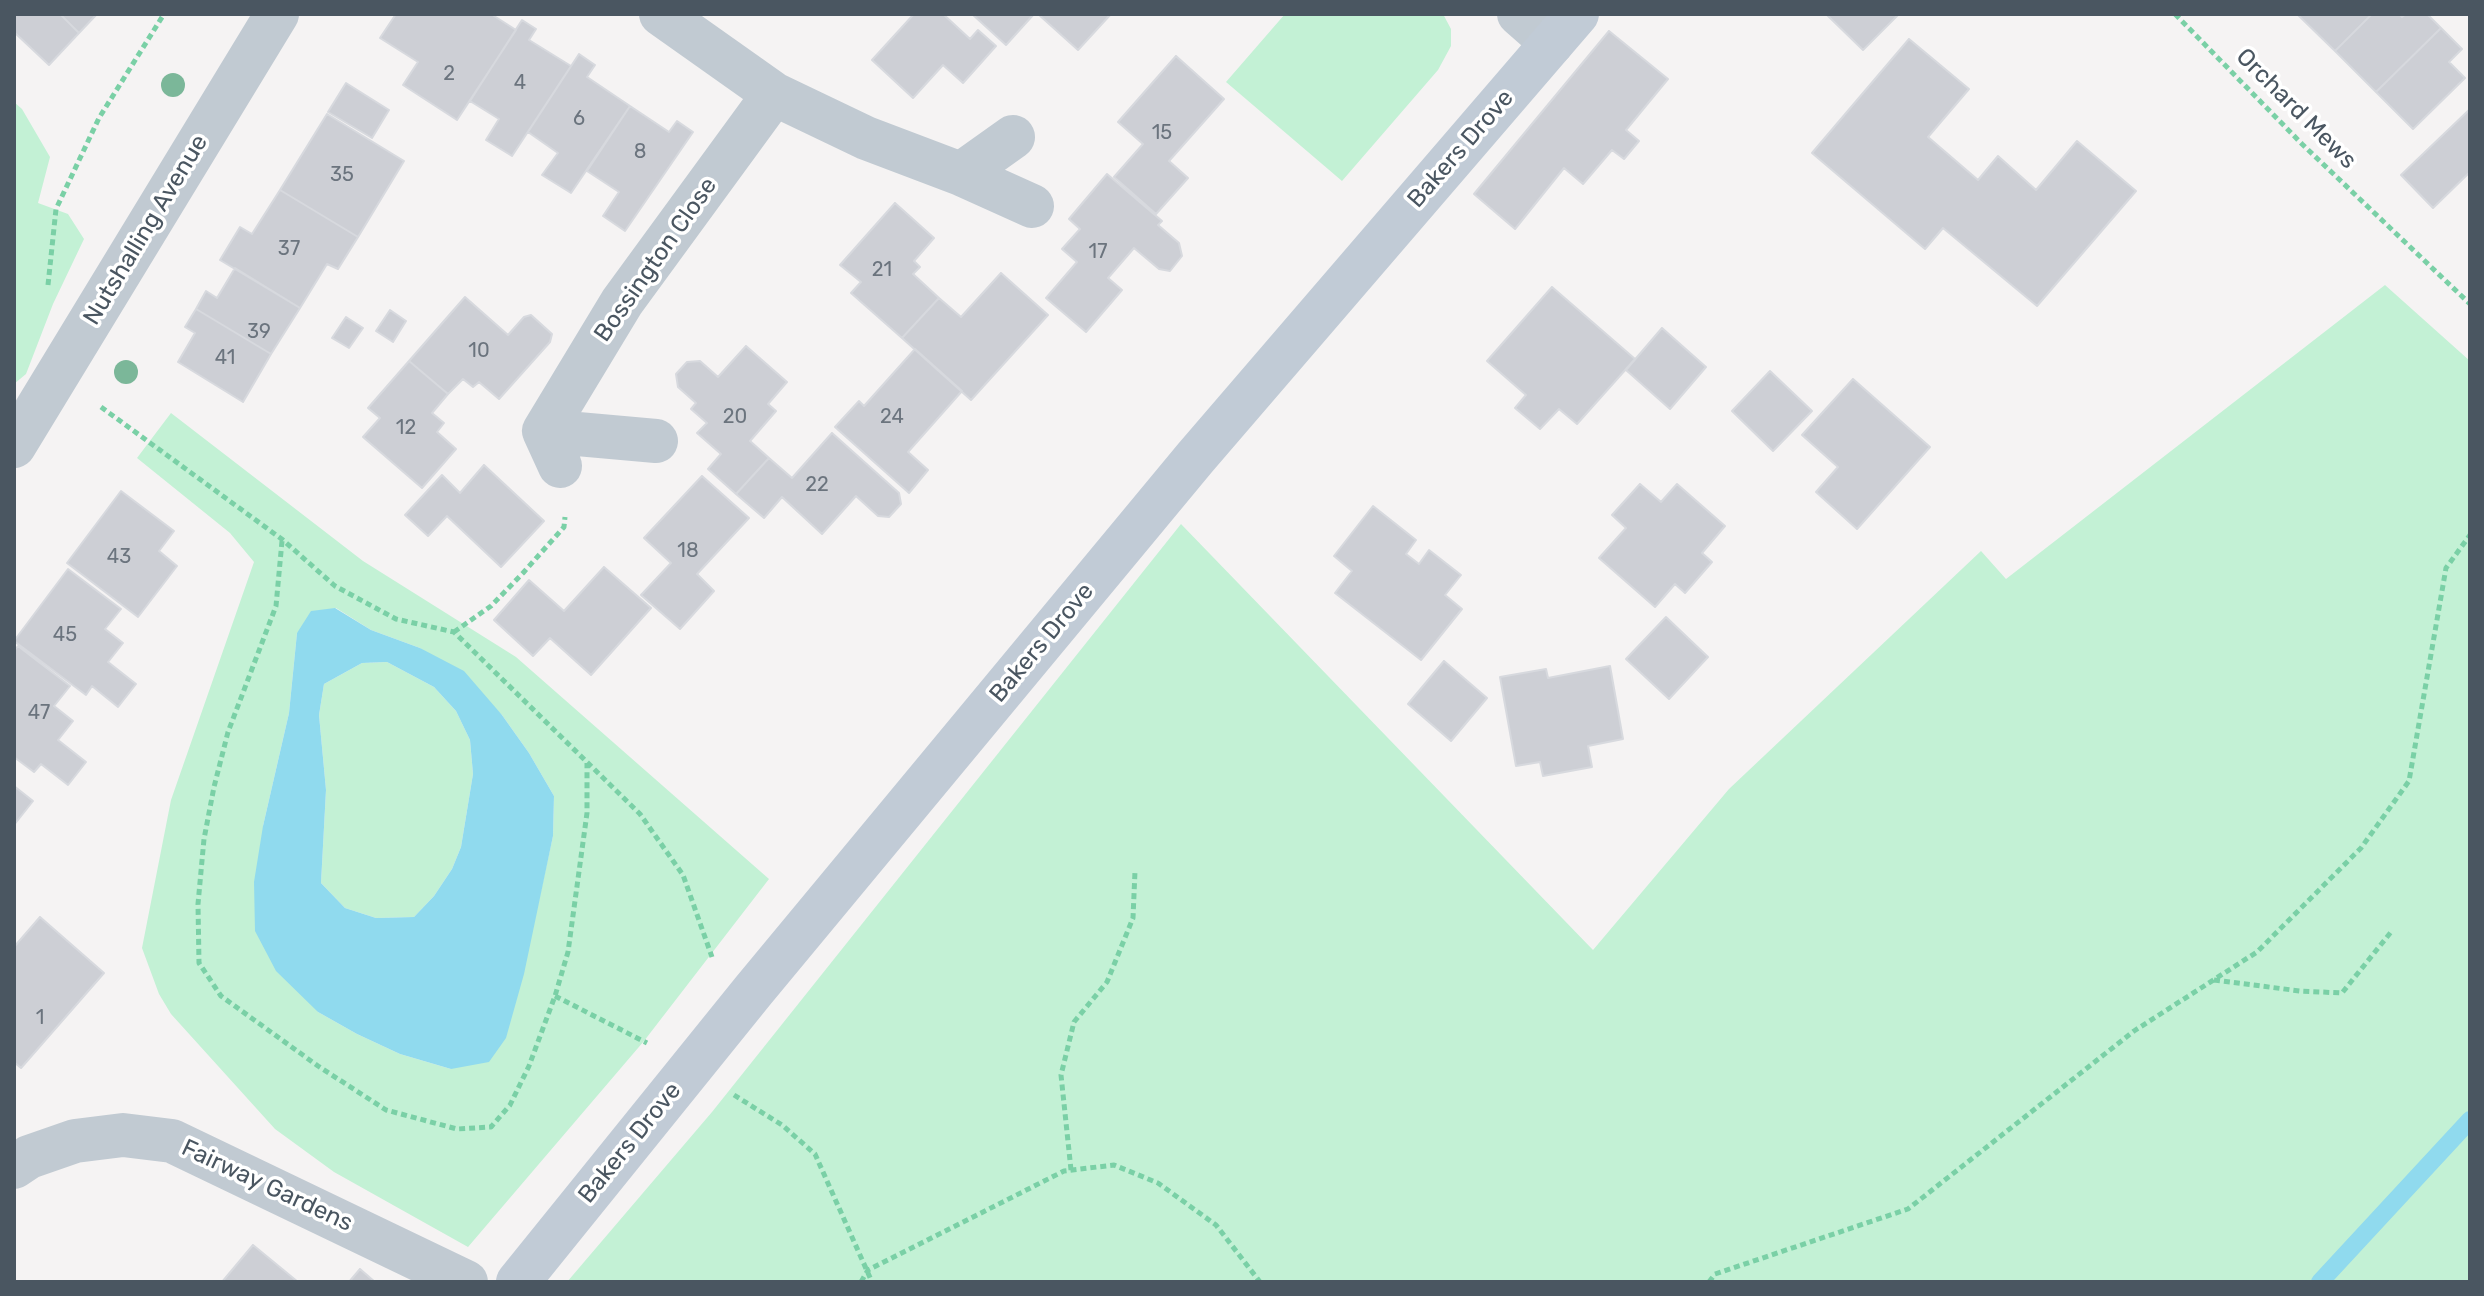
<!DOCTYPE html>
<html>
<head>
<meta charset="utf-8">
<style>
	body { margin:0 }
	#map { position:relative; width:2484px; height:1296px; overflow:hidden; background:#f5f3f3; font-family:Rubik,sans-serif }
	canvas { display:block }
	.frame { position:absolute; inset:0; border:16px solid #4a5661; pointer-events:none }
</style>
</head>
<body>
<div id="map">
<canvas width="2484" height="1296"></canvas>
<div class="frame"></div>
</div>
<script>
const context = document.querySelector('canvas').getContext('2d');
context.lineJoin = 'round';
function fill(path, color) {
  context.fillStyle = color;
  context.fill(path, 'evenodd');
}
function poly(rows) {
  const path = new Path2D();
  for (const r of rows) {
    path.moveTo(r[0], r[1]);
    for (let i = 2; i < r.length; i += 2) path.lineTo(r[i], r[i + 1]);
  }
  return path;
}
function strokePath(path, color, width, dash) {
  context.strokeStyle = color;
  context.lineWidth = width;
  context.lineCap = dash ? 'butt' : 'round';
  context.setLineDash(dash || []);
  context.stroke(path);
}
function label(font, color, halo, rows, align = 'center') {
  context.font = font + ' Rubik,sans-serif';
  context.lineWidth = 7;
  context.setLineDash([]);
  context.textBaseline = 'middle';
  context.strokeStyle = halo;
  context.fillStyle = color;
  for (const [text, x, y, turn = 0] of rows) {
    context.save();
    context.translate(x, y);
    context.rotate((+turn || 0) * Math.PI / 180);
    context.textAlign = isNaN(turn) ? turn : align;
    if (halo) context.strokeText(text, 0, 0);
    context.fillText(text, 0, 0);
    context.restore();
  }
}
fill(poly([
	[1285,14,1443,14,1451,29,1451,46,1438,70,1342,181,1226,82],
	[14,102,22,109,50,157,38,203,68,214,84,239,53,304,26,374,14,384],
	[2385,285,2470,361,2470,1282,567,1282,712,1112,1181,524,1593,950,1729,789,1981,551,2006,579],
	[171,413,363,561,516,657,769,879,644,1041,468,1247,334,1172,275,1129,171,1014,159,994,142,948,171,800,254,562,230,533,137,458],
	[336,608,371,630,420,648,502,715,529,753,554,796,553,836,538,904,451,1069,400,1054,357,1034,318,1012,263,826,289,713,297,633],
	[387,662,434,687,456,711,470,740,473,774,461,847,452,869,434,896,414,917,376,918,345,908,321,883,326,790,319,715,324,684,362,663]
]), '#c3f1d5');
fill(poly([
	[335,608,371,630,420,648,464,671,502,715,529,753,554,796,553,836,524,974,506,1038,489,1062,451,1069,400,1054,357,1034,318,1012,276,971,255,931,254,882,263,826,289,713,297,633,311,611],
	[387,662,434,687,456,711,470,740,473,774,461,847,452,869,434,896,414,917,376,918,345,908,321,883,326,790,319,715,324,684,362,663]
]), '#90daee');
strokePath(poly([
	[2320,1282,2470,1120]
]), '#90daee', 18);
const building = poly([
	[14,14,60,14,79,33,49,65,14,32,14,14],
	[60,14,97,14,79,33,60,14],
	[396,14,491,14,516,30,457,120,403,85,418,62,380,38,396,14],
	[914,14,943,14,970,39,978,30,996,46,963,83,943,65,913,98,872,60,914,14],
	[972,14,1034,14,1006,45,972,14],
	[1038,14,1111,14,1078,50,1038,14],
	[1826,14,1899,14,1863,50,1826,14],
	[2297,14,2372,14,2335,51,2297,14],
	[2372,14,2399,14,2402,17,2406,14,2427,14,2441,28,2376,92,2335,51,2372,14],
	[522,20,536,29,529,40,571,66,512,156,486,140,499,119,470,101,522,20],
	[2441,28,2462,49,2449,62,2465,78,2413,129,2376,92,2441,28],
	[1609,31,1668,79,1626,130,1639,141,1624,159,1612,150,1583,184,1564,168,1515,229,1474,194,1609,31],
	[1909,39,1969,89,1928,137,1978,180,1998,156,2036,190,2077,141,2136,191,2037,306,1943,228,1925,249,1812,153,1909,39],
	[579,54,595,65,587,77,630,106,571,193,542,175,558,153,528,132,579,54],
	[1176,56,1224,99,1169,161,1188,178,1156,214,1114,177,1143,144,1118,122,1176,56],
	[346,83,389,110,372,138,328,112,346,83],
	[630,106,669,132,677,121,693,132,625,231,603,216,619,192,587,171,630,106],
	[2470,109,2470,172,2433,208,2401,175,2470,109],
	[327,114,404,161,358,237,280,190,327,114],
	[1107,174,1162,221,1158,225,1179,243,1182,256,1170,271,1159,269,1134,248,1108,278,1122,290,1086,332,1046,298,1077,262,1062,249,1080,229,1069,219,1107,174],
	[280,190,358,237,338,269,327,264,300,308,220,260,240,227,252,234,280,190],
	[895,203,934,238,914,261,920,267,913,274,939,298,902,338,851,293,861,282,840,265,895,203],
	[235,268,300,308,271,354,196,309,206,291,217,298,235,268],
	[1001,273,1048,315,971,400,902,338,939,298,961,317,1001,273],
	[1552,287,1635,359,1577,424,1559,409,1540,429,1515,408,1526,395,1487,361,1552,287],
	[465,297,508,335,524,317,531,315,552,334,550,342,499,399,479,382,473,387,463,379,448,394,409,361,465,297],
	[196,309,271,354,243,402,178,362,195,333,185,327,196,309],
	[390,310,406,321,393,342,376,331,390,310],
	[346,317,363,328,349,348,332,338,346,317],
	[1662,328,1706,367,1670,409,1626,370,1662,328],
	[746,346,787,382,768,404,776,411,750,441,769,458,736,494,708,469,721,454,697,433,707,423,691,409,696,403,678,387,676,374,687,362,700,361,718,377,746,346],
	[915,349,962,391,908,452,928,470,909,493,835,427,859,401,864,406,915,349],
	[409,361,448,394,432,413,444,423,437,432,456,449,422,488,363,437,380,418,368,408,409,361],
	[1770,371,1812,411,1773,451,1732,411,1770,371],
	[1853,379,1930,447,1857,529,1816,492,1838,467,1802,435,1853,379],
	[832,433,899,493,901,504,889,517,878,516,856,496,822,534,782,497,764,518,736,494,769,458,792,478,832,433],
	[484,465,544,521,501,567,447,516,428,536,405,515,442,475,460,493,484,465],
	[702,476,749,518,697,574,714,591,680,629,641,595,671,563,644,538,702,476],
	[1640,484,1661,502,1677,484,1725,526,1702,553,1712,562,1685,593,1675,584,1655,607,1599,558,1626,528,1612,515,1640,484],
	[121,491,174,531,159,551,177,566,138,617,67,563,121,491],
	[1373,506,1416,540,1406,554,1419,564,1429,550,1461,575,1445,595,1462,609,1421,660,1335,593,1352,571,1334,556,1373,506],
	[604,567,651,608,591,675,550,638,533,656,494,620,529,580,564,611,604,567],
	[68,569,121,609,105,629,123,643,108,662,136,684,118,707,92,686,86,695,14,641,68,569],
	[1666,617,1708,657,1669,699,1626,659,1666,617],
	[18,646,70,686,54,706,73,721,58,740,86,762,68,785,41,764,34,772,14,757,14,651,18,646],
	[1444,661,1487,698,1451,741,1408,704,1444,661],
	[1610,666,1623,739,1588,746,1592,767,1543,776,1540,762,1516,766,1500,677,1546,669,1548,678,1610,666],
	[14,786,33,801,14,825,14,786],
	[40,917,104,973,21,1068,14,1062,14,947,40,917],
	[253,1245,298,1282,222,1282,253,1245],
	[360,1269,375,1282,349,1282,360,1269]
]);
fill(building, '#cdcfd5');
strokePath(building, '#d7d9de', 2);
strokePath(poly([
	[2175,14,2302,144,2470,304],
	[48,285,56,209,99,118,164,14],
	[101,407,283,540,335,586,396,619,454,632,640,814,683,875,712,957],
	[282,541,276,606,228,732,214,787,204,839,198,904,199,963,221,996,318,1066,386,1110,457,1129,491,1127,510,1105,529,1066,555,996,568,952,587,813,587,763],
	[454,632,491,606,523,573,564,527,565,517],
	[2214,980,2300,991,2342,993,2391,932],
	[555,996,647,1043],
	[734,1095,782,1125,815,1154,872,1282],
	[1071,1170,1061,1075,1074,1022,1107,982,1133,918,1135,871],
	[861,1282,868,1270,1064,1171,1114,1165,1158,1183,1216,1225,1260,1282],
	[1709,1282,1715,1274,1908,1209,2134,1031,2257,952,2361,848,2409,781,2446,568,2470,535]
]), '#7ad0a6', 5, [6, 4]);
strokePath(poly([
	[661,14,774,94,866,138,961,174,1013,137],
	[1519,14,1552,43],
	[961,174,1032,206],
	[544,431,656,441],
	[14,446,277,14],
	[560,466,544,431,622,302,774,94],
	[14,1167,29,1157,75,1141,123,1135,172,1141,466,1282]
]), '#c1cad2', 44);
strokePath(poly([
	[518,1282,753,991,1195,458,1577,14]
]), '#c1cbd6', 44);
context.fillStyle = '#7bb799';
for (const [x, y] of [
	[173,85],
	[126,372]
]) {
  context.beginPath();
  context.arc(x, y, 12, 0, 2 * Math.PI);
  context.fill();
}
label('20px', '#6b747e', null, [
	["2",449,74],
	["4",520,83],
	["6",579,119],
	["15",1162,133],
	["8",640,152],
	["35",342,175],
	["37",289,249],
	["17",1098,252],
	["21",882,270],
	["39",259,332],
	["10",479,351],
	["41",225,358],
	["20",735,417],
	["24",892,417],
	["12",406,428],
	["22",817,485],
	["18",688,551],
	["43",119,557],
	["45",65,635],
	["47",39,713],
	["1",40,1018]
]);
label('24px', '#4a5661', '#fff', [
	["Orchard Mews",2296,109,45],
	["Bakers Drove",1461,149,-49],
	["Nutshalling Avenue",146,230,-59],
	["Bossington Close",656,260,-55],
	["Bakers Drove",1042,643,-50],
	["Bakers Drove",630,1143,-51],
	["Fairway Gardens",267,1186,25]
]);
</script>
</body>
</html>
